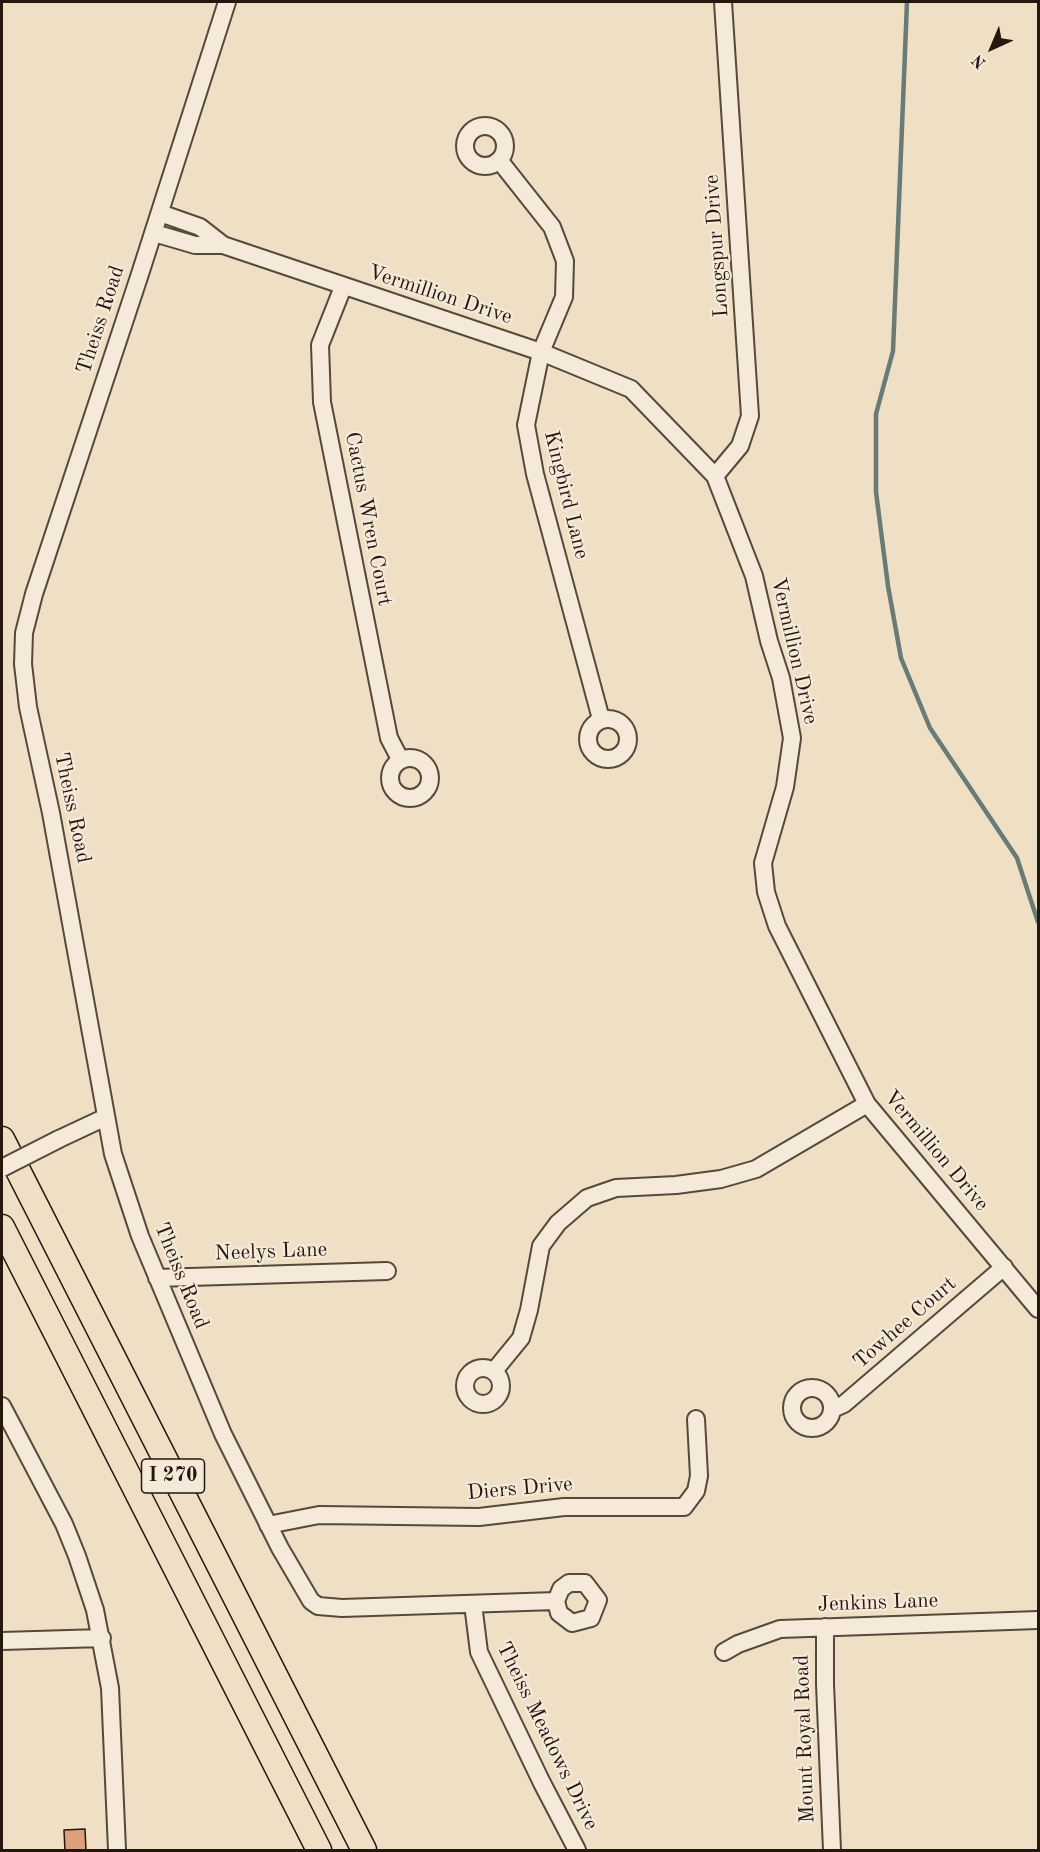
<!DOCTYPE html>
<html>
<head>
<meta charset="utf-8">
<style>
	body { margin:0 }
	#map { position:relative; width:1040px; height:1852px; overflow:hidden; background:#efdfc5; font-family:"Old Standard TT",serif }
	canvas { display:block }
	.frame { position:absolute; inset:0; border:3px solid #23170e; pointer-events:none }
	.north { position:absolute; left:962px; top:18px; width:60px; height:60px; -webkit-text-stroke:4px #f5ead9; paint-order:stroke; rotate:224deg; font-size:16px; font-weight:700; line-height:24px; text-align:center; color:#23170e }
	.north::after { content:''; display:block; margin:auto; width:21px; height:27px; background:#23170e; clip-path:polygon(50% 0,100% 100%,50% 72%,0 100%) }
</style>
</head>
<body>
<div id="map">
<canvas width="1040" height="1852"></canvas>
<div class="frame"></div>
<div class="north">N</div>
</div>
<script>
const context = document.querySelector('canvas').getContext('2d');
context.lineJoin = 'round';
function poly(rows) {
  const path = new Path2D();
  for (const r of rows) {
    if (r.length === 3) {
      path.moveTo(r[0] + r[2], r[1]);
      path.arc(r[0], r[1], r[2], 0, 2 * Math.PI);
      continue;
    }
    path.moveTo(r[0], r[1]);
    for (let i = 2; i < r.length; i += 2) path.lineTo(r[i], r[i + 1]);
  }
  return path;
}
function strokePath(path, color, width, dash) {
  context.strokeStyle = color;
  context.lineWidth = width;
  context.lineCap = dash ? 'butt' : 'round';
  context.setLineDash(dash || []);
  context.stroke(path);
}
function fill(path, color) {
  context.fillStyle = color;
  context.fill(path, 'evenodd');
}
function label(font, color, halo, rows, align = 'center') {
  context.font = font + ' "Old Standard TT",serif';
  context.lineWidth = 4.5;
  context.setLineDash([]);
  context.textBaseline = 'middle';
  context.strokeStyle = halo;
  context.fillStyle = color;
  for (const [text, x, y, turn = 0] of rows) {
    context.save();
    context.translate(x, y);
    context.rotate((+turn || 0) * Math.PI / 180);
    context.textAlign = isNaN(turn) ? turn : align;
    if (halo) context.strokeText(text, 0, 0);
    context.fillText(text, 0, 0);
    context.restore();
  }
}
strokePath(poly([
	[907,2,893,351,876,414,876,492,888,586,901,658,930,728,1017,858,1038,922]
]), '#6a7a75', 4.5);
const building = poly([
	[85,1829,86,1851,65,1851,64,1830,85,1829]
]);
fill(building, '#dda07c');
strokePath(building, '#23170e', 1.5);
const minor = poly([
	[227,2,139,277,34,594,24,633,23,664,28,707,51,813,113,1154,140,1236,223,1434,280,1548,311,1601,318,1606,342,1608,556,1601],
	[485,146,20],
	[499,160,552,227,565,261,564,297,541,352,526,425,535,474,601,719],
	[160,213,200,227,223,245],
	[154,233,195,245,223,245,541,352,631,389,715,476,754,576,769,641,781,678,792,738,785,787,763,863,766,892,777,926,867,1104,1038,1309],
	[343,287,320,345,322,402,389,738,400,759],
	[715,476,740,446,750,416,723,2],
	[608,739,20],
	[410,778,20],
	[59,1139,106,1117],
	[157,1278,387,1271],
	[483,1386,18],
	[494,1371,521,1338,529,1310,541,1246,558,1223,587,1198,616,1188,676,1185,721,1179,756,1169,867,1104],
	[812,1408,20],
	[2,1406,64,1524,77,1556,95,1610,110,1688,117,1850],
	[833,1409,844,1404,1004,1267],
	[268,1525,319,1515,479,1517,564,1507,684,1507,696,1491,699,1476,696,1419],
	[569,1583,585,1583,598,1600,591,1618,572,1623,559,1613,556,1601,561,1589,569,1583],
	[473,1604,479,1652,542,1783,577,1850],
	[825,1627,825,1684,832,1850],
	[2,1641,102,1638],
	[724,1652,738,1644,780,1629,1038,1620]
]);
const highway = poly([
	[2,1139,364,1850],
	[2,1227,319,1850]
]);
strokePath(minor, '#56493c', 20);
strokePath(highway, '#23170e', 27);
strokePath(minor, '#f5ead9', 16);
strokePath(highway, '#efdfc5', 24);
const minorBridge = poly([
	[2,1168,59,1139]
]);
strokePath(minorBridge, '#56493c', 20, []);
strokePath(minorBridge, '#f5ead9', 16);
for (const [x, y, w] of [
	[173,1476,63]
]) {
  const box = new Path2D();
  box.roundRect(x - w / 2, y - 17, w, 34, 4.5);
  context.fillStyle = '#f5ead9';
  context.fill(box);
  strokePath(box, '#23170e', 1.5);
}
label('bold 20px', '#23170e', null, [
	["I 270",173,1476]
]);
label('21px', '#23170e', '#f5ead9', [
	["Longspur Drive",717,246,-94],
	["Vermillion Drive",440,295,18],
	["Theiss Road",101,320,-72],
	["Kingbird Lane",566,495,76],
	["Cactus Wren Court",368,519,79],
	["Vermillion Drive",794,651,77],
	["Theiss Road",72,808,78],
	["Vermillion Drive",936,1151,50],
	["Neelys Lane",271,1252,-2],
	["Theiss Road",181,1276,68],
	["Towhee Court",905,1323,-41],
	["Diers Drive",520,1489,-5],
	["Jenkins Lane",878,1603,-2],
	["Theiss Meadows Drive",547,1736,64],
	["Mount Royal Road",805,1739,-92]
]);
</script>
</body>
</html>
